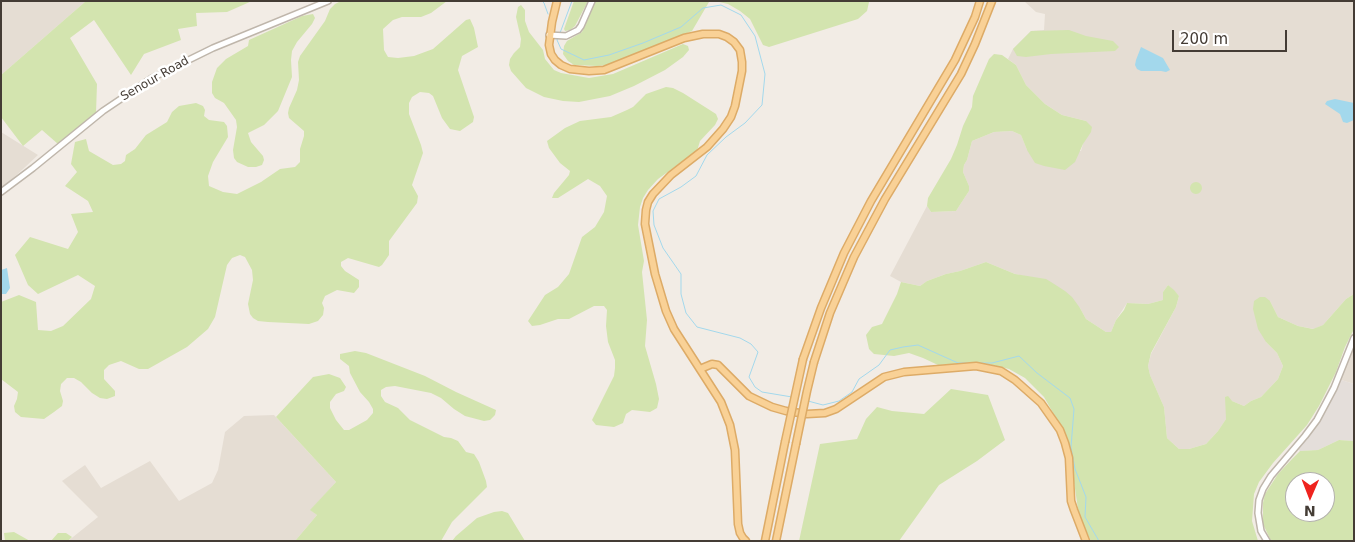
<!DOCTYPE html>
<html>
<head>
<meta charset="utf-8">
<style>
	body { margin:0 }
	#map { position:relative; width:1355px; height:542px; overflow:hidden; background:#f2ece5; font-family:"DejaVu Sans",sans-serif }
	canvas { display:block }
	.frame { position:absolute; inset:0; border:2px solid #443c35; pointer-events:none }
	.north { position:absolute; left:1285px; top:472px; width:50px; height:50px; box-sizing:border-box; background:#fff; border:1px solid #b4b1ae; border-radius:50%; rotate:181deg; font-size:14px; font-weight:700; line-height:20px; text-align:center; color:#443c35 }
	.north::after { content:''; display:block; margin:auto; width:18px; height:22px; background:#ef231e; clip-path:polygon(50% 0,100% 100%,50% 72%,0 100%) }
	.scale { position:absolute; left:1172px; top:30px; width:115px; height:22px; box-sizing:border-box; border:2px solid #443c35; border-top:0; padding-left:6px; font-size:15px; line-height:18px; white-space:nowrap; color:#443c35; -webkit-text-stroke:4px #fff; paint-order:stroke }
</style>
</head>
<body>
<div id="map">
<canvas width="1355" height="542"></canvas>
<div class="frame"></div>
<div class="north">N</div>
<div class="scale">200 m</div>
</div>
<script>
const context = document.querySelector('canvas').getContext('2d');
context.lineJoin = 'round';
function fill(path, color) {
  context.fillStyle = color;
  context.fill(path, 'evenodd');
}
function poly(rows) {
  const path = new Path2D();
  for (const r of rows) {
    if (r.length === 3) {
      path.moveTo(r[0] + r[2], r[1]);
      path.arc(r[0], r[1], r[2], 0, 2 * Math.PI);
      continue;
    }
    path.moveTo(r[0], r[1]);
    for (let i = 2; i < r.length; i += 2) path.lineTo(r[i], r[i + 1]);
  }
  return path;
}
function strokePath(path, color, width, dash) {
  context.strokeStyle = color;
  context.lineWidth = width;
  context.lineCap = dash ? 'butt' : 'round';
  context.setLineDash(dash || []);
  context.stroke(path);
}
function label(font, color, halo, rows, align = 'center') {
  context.font = font + ' "DejaVu Sans",sans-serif';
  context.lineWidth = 5;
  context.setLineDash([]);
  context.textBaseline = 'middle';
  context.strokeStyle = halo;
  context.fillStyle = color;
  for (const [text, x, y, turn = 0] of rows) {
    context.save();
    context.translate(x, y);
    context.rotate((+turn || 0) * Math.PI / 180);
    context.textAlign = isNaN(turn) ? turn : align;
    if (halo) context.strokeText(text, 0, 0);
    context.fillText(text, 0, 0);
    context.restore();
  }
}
fill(poly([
	[1,1,86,1,1,75],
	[1024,1,1354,1,1354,294,1346,299,1323,325,1314,329,1298,326,1278,317,1270,301,1266,342,1277,353,1283,366,1278,379,1261,397,1251,401,1244,406,1232,401,1226,419,1218,431,1206,444,1189,449,1179,449,1167,438,1164,407,1150,375,1148,366,1151,354,1176,307,1179,296,1168,285,1163,292,1163,300,1148,304,1127,303,1116,320,1111,332,1106,332,1086,319,1080,308,1028,277,1015,274,986,262,960,271,946,274,927,281,920,286,901,282,890,276,927,206,931,212,956,211,969,191,969,186,963,172,964,165,967,160,972,141,994,132,1012,131,1021,135,1027,150,1081,151,1083,144,1086,121,1062,115,1045,104,1026,85,1016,65,1008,59,1013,49,1031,31,1044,30,1045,14,1036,12],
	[1,132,38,155,7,184,1,188],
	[1354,338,1354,384,1338,379],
	[274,415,336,482,311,510,317,515,295,541,68,541,98,517,62,481,85,465,101,488,150,461,179,501,212,483,218,470,225,432,244,416]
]), '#e5ddd3');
fill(poly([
	[1338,379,1354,384,1354,441,1339,440,1318,450,1300,451,1296,447,1305,436]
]), '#e4deda');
fill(poly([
	[86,1,252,1,227,12,196,13,197,26,178,29,181,40,144,54,131,75,94,20,70,38,97,84,96,113,58,144,42,130,23,146,1,117,1,75],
	[341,1,447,1,431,13,421,17,402,17,393,20,383,29,384,50,388,57,398,58,414,56,433,49,466,20,470,19,474,28,478,47,462,56,458,70,474,117,473,122,460,131,450,129,442,118,433,96,429,93,420,92,412,97,409,103,409,114,421,145,423,153,412,185,418,196,417,203,389,241,389,255,382,265,379,267,348,258,341,262,341,266,345,271,359,280,359,287,354,293,337,290,325,296,322,303,324,308,323,315,318,321,309,324,268,322,258,321,253,318,250,314,248,304,253,280,252,270,245,257,240,255,232,258,227,265,215,317,208,329,187,347,148,369,139,369,121,361,109,365,104,370,104,379,115,391,115,396,107,399,100,398,92,393,81,382,74,378,67,378,61,384,60,391,63,401,62,406,54,412,44,419,21,417,15,412,14,406,17,399,18,392,1,379,1,302,19,295,36,302,38,330,51,331,63,326,91,299,95,286,78,275,38,294,28,285,15,255,30,237,68,249,78,232,71,214,93,212,88,201,65,186,77,172,71,164,75,142,86,139,89,151,113,165,121,164,125,161,126,155,135,149,146,135,167,122,172,112,179,106,196,103,203,106,205,110,204,116,209,120,224,122,227,126,228,137,213,162,208,176,209,186,223,192,237,194,261,182,280,169,295,167,300,162,300,149,304,136,304,131,289,118,288,113,289,108,297,90,299,80,298,62,300,56,325,21,330,9,335,4],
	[574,1,588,1,575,26,570,30,565,31,564,29],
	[595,1,869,1,869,2,867,11,858,19,769,47,763,45,750,19,740,11,728,4,715,1,709,2,692,31,608,65,597,66,574,65,568,61,563,54,564,46,567,41,582,32],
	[521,5,525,10,525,21,529,32,543,50,545,59,554,70,561,73,589,78,613,74,683,44,688,46,689,50,683,57,665,70,634,86,610,96,579,102,563,101,544,97,526,88,511,71,509,65,510,59,514,53,520,47,521,39,516,17,518,7],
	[313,14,315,18,312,24,297,42,292,51,291,60,292,77,278,111,264,125,248,133,251,142,263,156,264,160,262,165,256,167,248,167,237,162,234,158,233,150,237,127,236,120,224,103,215,98,212,93,212,82,217,68,226,59,248,46,249,40,302,16],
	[1069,30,1086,36,1113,41,1119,47,1115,51,1051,54,1026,57,1017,56,1013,49,1031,31],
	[994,54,1002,55,1016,65,1026,85,1045,104,1062,115,1086,121,1092,127,1091,132,1083,144,1075,162,1065,170,1044,166,1035,163,1027,150,1021,135,1012,131,994,132,972,141,967,160,964,165,963,172,969,186,969,191,956,211,931,212,927,206,928,198,951,159,957,145,963,126,972,107,973,96,989,59],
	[666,87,673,88,683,93,716,114,718,119,715,125,700,141,697,151,658,179,648,190,643,198,640,207,638,225,644,261,642,272,647,320,645,346,656,384,659,399,657,408,650,412,632,410,626,414,623,423,614,427,596,425,592,420,614,376,615,368,615,360,608,342,606,326,607,310,604,306,594,306,569,319,558,319,540,325,532,326,528,321,545,295,558,287,569,274,582,237,595,227,604,212,607,196,600,186,588,179,558,198,552,198,554,193,569,175,570,171,560,163,549,148,547,141,565,128,580,121,611,117,627,110,633,107,646,94],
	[1196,188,6],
	[986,262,1015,274,1046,279,1051,282,1065,291,1072,297,1080,308,1086,319,1106,332,1111,332,1116,320,1124,310,1127,303,1148,304,1163,300,1163,292,1168,285,1174,290,1179,296,1176,307,1151,353,1148,366,1150,375,1164,407,1167,438,1179,449,1189,449,1206,444,1218,431,1226,419,1225,397,1228,396,1232,401,1244,406,1251,401,1261,397,1278,379,1283,366,1277,353,1266,342,1258,329,1253,309,1254,301,1260,297,1265,297,1270,301,1278,317,1298,326,1313,329,1323,325,1346,299,1354,294,1354,329,1345,347,1336,372,1319,406,1307,425,1273,463,1259,482,1254,494,1252,521,1258,541,1091,541,1082,522,1078,509,1068,441,1063,430,1044,397,1025,378,1009,369,992,365,970,364,938,365,923,358,909,353,894,356,874,354,869,349,866,335,872,327,882,324,897,294,901,282,920,286,927,281,946,274,960,271],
	[355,351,366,353,425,376,456,392,496,410,495,415,490,420,484,421,465,416,454,409,441,398,431,393,395,386,386,387,381,390,381,396,385,402,398,408,410,420,444,437,451,438,458,441,466,452,474,454,479,462,486,481,487,487,452,522,441,541,295,541,317,515,310,510,336,482,276,417,313,377,329,374,340,378,346,387,344,391,336,394,330,402,330,408,336,420,344,430,349,430,367,420,373,413,373,409,369,402,360,392,350,373,349,366,340,359,340,354],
	[951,389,988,395,1005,440,977,461,939,485,899,541,799,541,820,444,857,439,866,419,877,407,892,411,924,414],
	[1339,440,1354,441,1354,541,1271,541,1263,524,1263,503,1265,494,1278,474,1293,458,1300,451,1318,450],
	[1295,482,1325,482,1325,512,1295,512],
	[502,511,508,513,525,541,452,541,456,536,477,518,494,512],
	[14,532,30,541,5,541,4,533],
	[58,533,66,533,72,537,68,541,51,541]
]), '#d3e4af');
fill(poly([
	[1141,47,1163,58,1170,70,1166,72,1161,71,1141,71,1137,69,1135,65,1136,60],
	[1335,99,1354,103,1354,120,1347,123,1343,122,1340,114,1325,104,1327,101],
	[7,268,10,288,6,294,1,294,1,270]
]), '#a3d8ec');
strokePath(poly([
	[542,1,544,3,548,14],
	[560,33,572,1],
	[558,37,557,40,561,49,584,60,609,55,643,43,681,27,703,8,721,5,741,15,755,36,765,74,762,105,745,123,726,137,707,155,696,176,681,187,659,199,653,211,654,225,663,248,681,274,681,294,686,313,697,327,740,338,751,344,758,352,749,377,755,387,762,392,792,397],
	[808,401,823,405,839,401,852,392,859,379,879,365,890,350,903,347,918,345,958,363,992,363,1019,356,1037,373,1070,398,1074,409,1071,447,1075,469,1086,497,1085,517,1099,541]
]), '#a3d8ec', 1);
const minor = poly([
	[549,35,566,36,578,30,581,26,592,1],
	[1,192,33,168,103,111,152,78,213,48,328,1],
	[1267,541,1261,531,1258,513,1259,500,1263,489,1271,476,1305,436,1317,420,1334,388,1354,338]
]);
const major = poly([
	[557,1,552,22,549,45,551,54,555,60,561,65,570,69,589,71,604,70,684,38,703,34,719,34,727,37,734,42,740,50,742,62,742,71,735,106,731,117,723,129,707,147,671,175,653,194,648,202,646,210,645,224,655,274,666,311,674,329,721,402,730,425,735,450,738,524,740,533,743,538,746,541],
	[803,359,821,308,844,253,871,201,955,60,975,17,980,1],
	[814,362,830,313,854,257,885,199,961,74,975,44,992,1],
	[700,369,712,364,718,365,749,396,772,407,786,411,807,414,825,413,836,409,884,377,904,372,976,366,1001,371,1015,380,1041,403,1060,430,1065,443,1069,458,1071,501,1074,510,1086,541],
	[765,541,785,442],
	[776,541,796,444]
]);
strokePath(minor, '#bfb6ab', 8);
strokePath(major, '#ddab67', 9);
strokePath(minor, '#fff', 5);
strokePath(major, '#f9d196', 6);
const majorBridge = poly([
	[785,442,803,359],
	[796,444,807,391,814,362]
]);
strokePath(majorBridge, '#ddab67', 9, []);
strokePath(majorBridge, '#f9d196', 6);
label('12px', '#443c35', '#fff', [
	["Senour Road",155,79,-30]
]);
</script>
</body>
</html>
